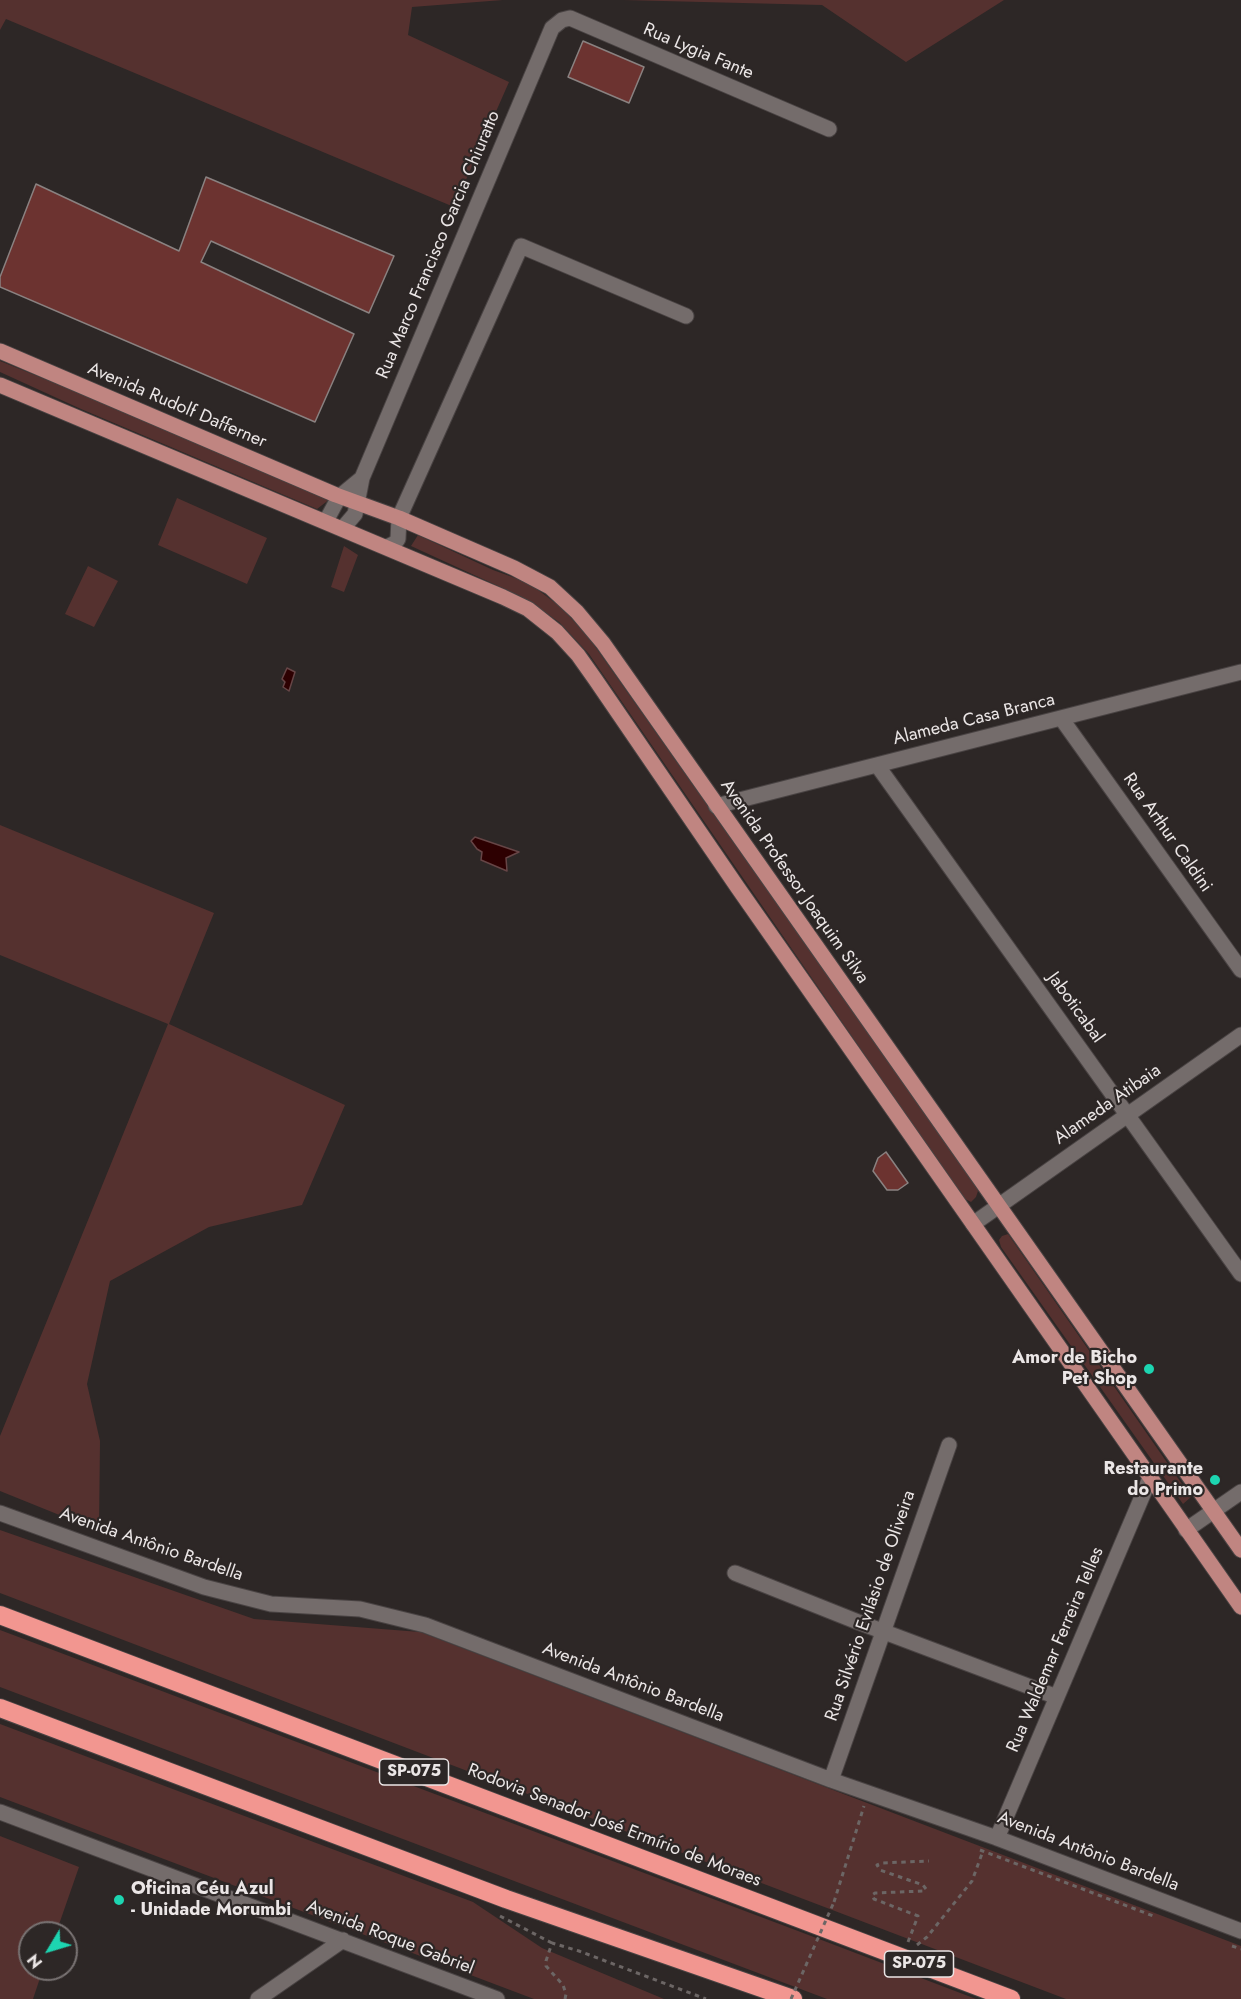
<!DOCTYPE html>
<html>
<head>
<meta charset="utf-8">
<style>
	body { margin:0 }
	#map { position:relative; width:1241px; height:1999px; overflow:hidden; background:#2d2726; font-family:Jost,sans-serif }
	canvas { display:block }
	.north { position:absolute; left:18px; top:1921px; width:60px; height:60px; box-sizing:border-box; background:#2d2726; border:2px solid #797373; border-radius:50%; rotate:232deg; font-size:16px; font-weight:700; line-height:24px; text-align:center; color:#ebe6e6 }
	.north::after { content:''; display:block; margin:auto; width:21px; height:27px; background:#1dd5b1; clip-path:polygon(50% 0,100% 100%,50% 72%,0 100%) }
</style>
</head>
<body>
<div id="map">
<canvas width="1241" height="1999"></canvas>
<div class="north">N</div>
</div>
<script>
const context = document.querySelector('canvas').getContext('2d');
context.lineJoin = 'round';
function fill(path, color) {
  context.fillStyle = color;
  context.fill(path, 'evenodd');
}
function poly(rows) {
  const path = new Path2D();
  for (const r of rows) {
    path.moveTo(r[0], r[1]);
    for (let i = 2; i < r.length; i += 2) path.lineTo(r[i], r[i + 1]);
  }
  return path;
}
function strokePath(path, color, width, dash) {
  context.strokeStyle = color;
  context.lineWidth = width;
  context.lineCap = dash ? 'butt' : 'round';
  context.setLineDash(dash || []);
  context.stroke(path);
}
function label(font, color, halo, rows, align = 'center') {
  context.font = font + ' Jost,sans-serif';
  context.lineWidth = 4.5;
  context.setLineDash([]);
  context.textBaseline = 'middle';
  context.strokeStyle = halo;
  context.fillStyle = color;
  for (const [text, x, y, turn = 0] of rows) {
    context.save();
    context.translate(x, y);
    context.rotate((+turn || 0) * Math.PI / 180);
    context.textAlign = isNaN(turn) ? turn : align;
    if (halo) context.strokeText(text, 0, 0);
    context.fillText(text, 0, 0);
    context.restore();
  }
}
fill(poly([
	[0,0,503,0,412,7,408,35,509,82,454,207,6,19,0,30],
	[623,0,1004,0,906,62,822,5],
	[0,361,87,396,330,499,317,509,81,409,0,372],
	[177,498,267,538,247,584,158,545],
	[418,535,493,570,529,583,562,608,589,638,976,1186,978,1191,976,1197,971,1202,963,1198,589,654,559,622,522,597,411,546],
	[344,546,358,555,344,592,331,587],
	[88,566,118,581,94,627,65,614],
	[0,825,214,913,169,1024,345,1105,302,1205,209,1227,110,1281,87,1384,100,1441,99,1531,0,1491,0,1436,168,1024,0,955],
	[1008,1234,1191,1497,1183,1504,1001,1247,999,1240,1002,1236],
	[0,1530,254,1619,420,1632,1241,1946,1241,1999,1066,1999,0,1593],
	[0,1630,798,1931,976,1999,827,1999,0,1687],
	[0,1724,473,1902,542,1948,664,1999,534,1999,0,1797],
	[0,1836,79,1867,56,1933,30,1933,30,1969,43,1969,33,1999,0,1999]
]), '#55312f');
const water = poly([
	[287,668,295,672,289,691,283,687,285,682,282,679,287,668],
	[475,837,519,852,506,858,507,871,481,860,482,852,477,849,471,841,475,837]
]);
fill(water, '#2d0001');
strokePath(water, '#664546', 1.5);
const building = poly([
	[583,41,644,67,629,103,568,77,583,41],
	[206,177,394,256,369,313,211,241,201,262,354,334,315,422,0,287,0,277,36,184,179,251,206,177],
	[886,1152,908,1183,898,1190,887,1190,873,1171,878,1158,886,1152]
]);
fill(building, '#6c3330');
strokePath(building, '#8a8281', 1.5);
const minor = poly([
	[326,521,339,497,362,478],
	[343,528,355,514,362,478,552,28,562,20,570,18,829,129],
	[387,547,395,543,398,539,399,518,521,246,686,316],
	[1061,718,1241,970],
	[877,765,1241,1274],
	[716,806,1241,672],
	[973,1224,1241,1035],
	[0,1513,204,1587,271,1604,360,1609,425,1625,831,1780,997,1838,1241,1931],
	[1186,1530,1241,1492],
	[735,1573,858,1622,1057,1697],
	[831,1780,949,1445],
	[0,1812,497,1999],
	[997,1838,1150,1478],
	[258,1999,343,1940]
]);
const major = poly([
	[0,351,336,495,399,518,514,568,550,587,577,612,603,643,1241,1550],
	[0,385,503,597,528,609,557,632,578,655,595,679,738,888,1241,1607]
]);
const highway = poly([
	[0,1615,1011,1999],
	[0,1708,506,1899,793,1999]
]);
strokePath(minor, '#494343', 17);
strokePath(major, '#494343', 17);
strokePath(highway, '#494343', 20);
strokePath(poly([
	[980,1850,1156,1917],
	[834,1902,864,1806],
	[500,1916,552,1943],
	[908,1942,918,1916,874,1899,872,1895,875,1893,924,1891,926,1889,923,1885,880,1870,877,1865,882,1863,929,1861],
	[917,1945,927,1937,972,1881,983,1851],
	[1232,1946,1241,1949],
	[565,1999,566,1994,563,1985,546,1966,546,1961,552,1943,579,1951,706,1999]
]), '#6c6665', 3, [4.5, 4.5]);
strokePath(minor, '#746c6b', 15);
strokePath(major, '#c08581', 15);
strokePath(highway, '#f29690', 18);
strokePath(poly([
	[791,1999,834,1902]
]), '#6c6665', 3, [4.5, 4.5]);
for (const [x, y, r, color] of [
	[1149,1369,6,"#1dd5b1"],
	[1215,1480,6,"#1dd5b1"],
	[119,1900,6,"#1dd5b1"]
]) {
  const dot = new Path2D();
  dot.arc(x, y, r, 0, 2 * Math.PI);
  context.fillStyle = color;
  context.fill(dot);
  strokePath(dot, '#2d2726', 2);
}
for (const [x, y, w] of [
	[414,1772,69],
	[919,1964,69]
]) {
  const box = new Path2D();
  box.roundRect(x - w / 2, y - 13, w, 26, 4.5);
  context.fillStyle = '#2d2726';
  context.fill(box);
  strokePath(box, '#ebe6e6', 1.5);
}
label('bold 16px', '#ebe6e6', null, [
	["SP-075",414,1772],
	["SP-075",919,1964]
]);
label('18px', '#ebe6e6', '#2d2726', [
	["Rua Lygia Fante",698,52,23],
	["Rua Marco Francisco Garcia Chiuratto",439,245,-67],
	["Avenida Rudolf Dafferner",177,406,23],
	["Alameda Casa Branca",974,720,-14],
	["Rua Arthur Caldini",1167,833,55],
	["Avenida Professor Joaquim Silva",794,882,55],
	["Jaboticabal",1075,1008,54],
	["Alameda Atibaia",1108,1105,-35],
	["Avenida Antônio Bardella",151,1545,19],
	["Rua Silvério Evilásio de Oliveira",871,1606,-71],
	["Rua Waldemar Ferreira Telles",1056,1650,-67],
	["Avenida Antônio Bardella",633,1683,21],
	["Rodovia Senador José Ermírio de Moraes",614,1826,21],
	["Avenida Antônio Bardella",1088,1852,21],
	["Avenida Roque Gabriel",390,1938,21]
]);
label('bold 18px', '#ebe6e6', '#2d2726', [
	["Amor de Bicho",1137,1359],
	["Pet Shop",1137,1380],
	["Restaurante",1203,1470],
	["do Primo",1203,1491],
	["Oficina Céu Azul",131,1890,"left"],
	["- Unidade Morumbi",131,1911,"left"]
], 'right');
</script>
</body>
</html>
